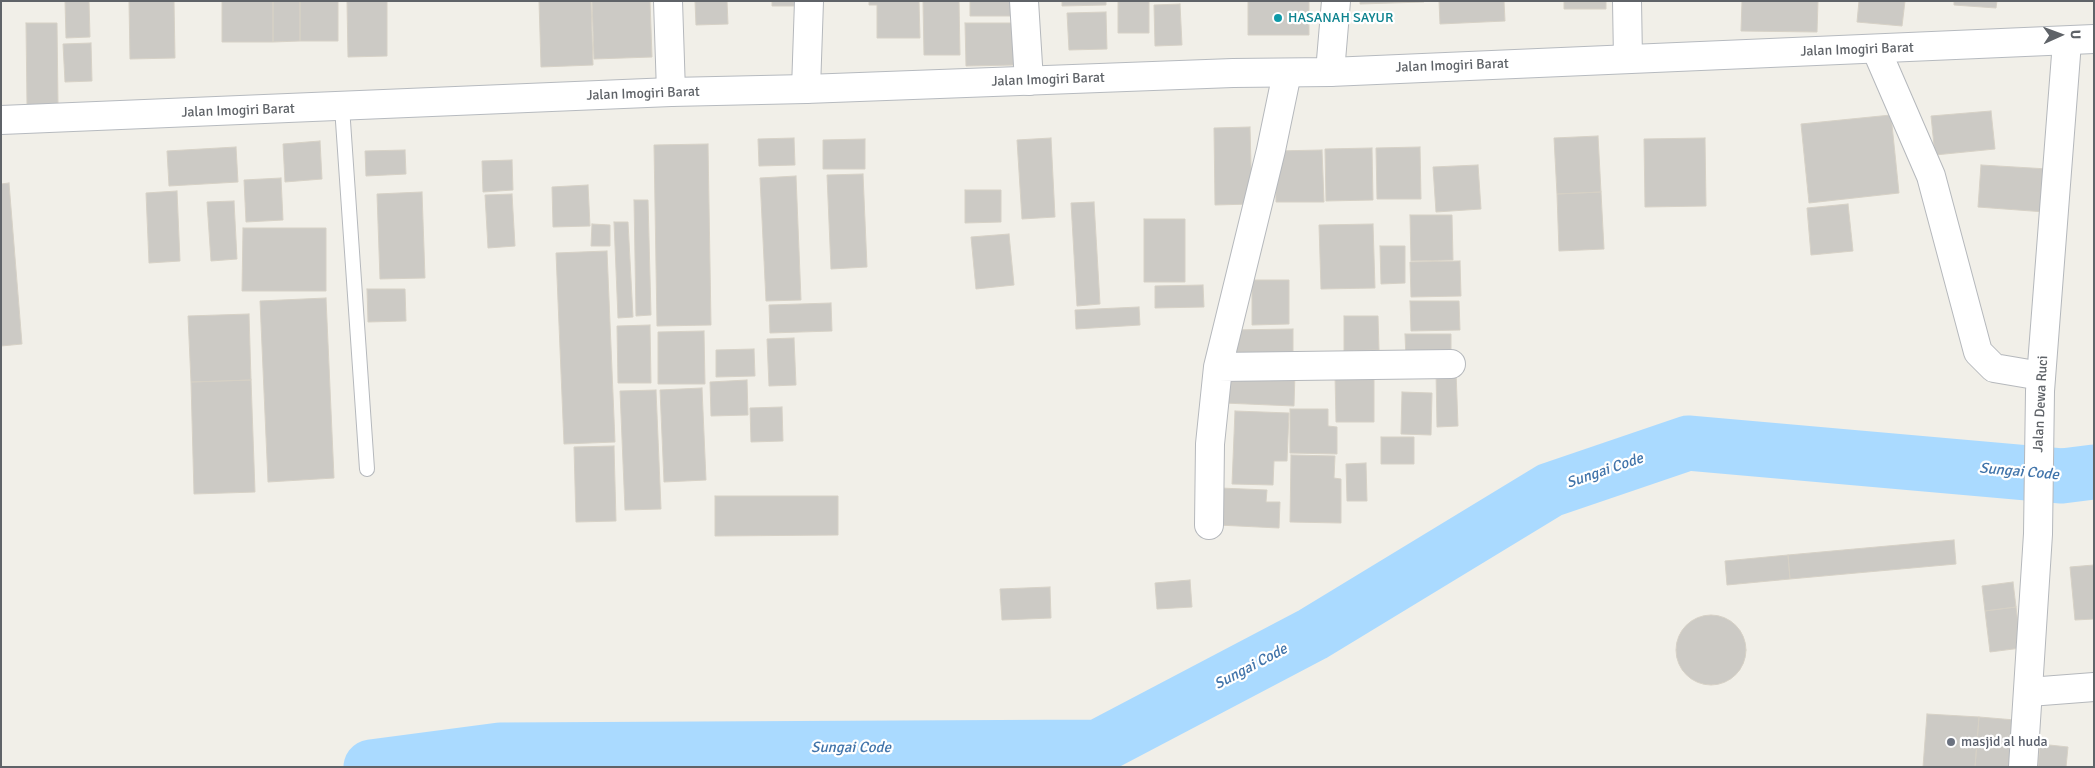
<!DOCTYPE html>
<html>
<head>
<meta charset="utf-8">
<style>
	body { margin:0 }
	#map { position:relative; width:2095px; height:768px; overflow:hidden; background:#f1efe8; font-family:Signika,sans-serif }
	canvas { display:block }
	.frame { position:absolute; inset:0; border:2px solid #5f6368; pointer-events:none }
	.north { position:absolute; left:2035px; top:10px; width:50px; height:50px; -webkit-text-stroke:4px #fff; paint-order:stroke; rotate:88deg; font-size:14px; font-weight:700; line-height:20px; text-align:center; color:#5f6368 }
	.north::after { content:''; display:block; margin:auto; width:18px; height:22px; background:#5f6368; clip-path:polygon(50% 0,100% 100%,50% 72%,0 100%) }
</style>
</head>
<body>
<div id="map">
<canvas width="2095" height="768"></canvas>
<div class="frame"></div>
<div class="north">U</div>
</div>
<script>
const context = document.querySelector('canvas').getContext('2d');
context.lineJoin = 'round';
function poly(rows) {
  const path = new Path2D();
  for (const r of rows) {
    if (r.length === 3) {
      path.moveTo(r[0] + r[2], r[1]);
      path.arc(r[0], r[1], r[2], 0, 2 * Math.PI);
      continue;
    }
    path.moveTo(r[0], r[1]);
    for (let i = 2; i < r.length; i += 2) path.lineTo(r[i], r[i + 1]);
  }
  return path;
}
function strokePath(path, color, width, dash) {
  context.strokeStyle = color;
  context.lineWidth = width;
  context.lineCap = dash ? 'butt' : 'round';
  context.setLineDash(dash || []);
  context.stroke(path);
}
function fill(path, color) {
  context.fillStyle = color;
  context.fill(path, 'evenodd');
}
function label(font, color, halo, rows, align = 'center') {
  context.font = font + ' Signika,sans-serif';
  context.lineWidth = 4.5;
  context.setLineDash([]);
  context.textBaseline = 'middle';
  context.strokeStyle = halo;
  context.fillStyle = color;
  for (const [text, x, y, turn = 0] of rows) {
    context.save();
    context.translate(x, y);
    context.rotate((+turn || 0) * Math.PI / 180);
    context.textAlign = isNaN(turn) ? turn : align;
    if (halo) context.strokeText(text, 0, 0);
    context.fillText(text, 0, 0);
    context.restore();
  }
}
strokePath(poly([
	[371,767,500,750,1098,747,1313,634,1550,490,1688,443,2062,476,2094,472]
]), '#aadaff', 55);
const building = poly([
	[65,1,89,1,90,37,66,38,65,1],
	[129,1,174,1,175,58,130,59,129,1],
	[222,1,273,1,273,42,222,42,222,1],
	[273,1,300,1,300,41,273,42,273,1],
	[300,1,338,1,338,41,300,41,300,1],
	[347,1,387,1,387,56,348,57,347,1],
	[539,1,591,1,593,65,541,67,539,1],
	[592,1,650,1,652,57,594,59,592,1],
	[695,1,727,1,728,24,696,25,695,1],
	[772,1,804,1,804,6,772,6,772,1],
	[869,1,919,1,920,38,877,38,877,5,869,5,869,1],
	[923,1,959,1,960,55,924,55,923,1],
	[970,1,1015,1,1015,16,970,16,970,1],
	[1062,1,1106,1,1106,5,1062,6,1062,1],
	[1118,1,1149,1,1149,33,1118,33,1118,1],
	[1248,1,1309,1,1309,35,1248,35,1248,1],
	[1360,1,1424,1,1424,2,1360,4,1360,1],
	[1439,1,1504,1,1505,21,1440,24,1439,1],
	[1564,1,1606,1,1606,9,1564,9,1564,1],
	[1742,1,1818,1,1817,32,1741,31,1742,1],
	[1859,1,1905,1,1902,26,1857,22,1859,1],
	[1954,1,1997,1,1996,8,1954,5,1954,1],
	[1180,4,1182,45,1155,46,1154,5,1180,4],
	[1106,12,1107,49,1069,50,1067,13,1106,12],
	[26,23,57,23,58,105,27,105,26,23],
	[965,23,1014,23,1015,65,966,66,965,23],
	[91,43,92,81,65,82,63,44,91,43],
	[1991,111,1995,149,1935,155,1931,116,1991,111],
	[1891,115,1899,193,1809,203,1801,124,1891,115],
	[1250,127,1252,204,1215,205,1214,128,1250,127],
	[1598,136,1601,192,1557,194,1554,138,1598,136],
	[794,138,795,165,759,166,758,139,794,138],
	[1051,138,1055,217,1022,219,1017,140,1051,138],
	[1705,138,1706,206,1645,207,1644,139,1705,138],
	[865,139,865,169,823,169,823,140,865,139],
	[320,141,322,179,285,182,283,144,320,141],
	[708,144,711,325,657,326,654,145,708,144],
	[236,147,238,182,169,186,167,151,236,147],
	[1420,147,1421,199,1377,199,1376,148,1420,147],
	[1372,148,1373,200,1326,201,1325,149,1372,148],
	[405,150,406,174,366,176,365,151,405,150],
	[1322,150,1324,202,1276,202,1275,151,1322,150],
	[512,160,513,190,483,192,482,161,512,160],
	[1478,165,1481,209,1436,212,1433,167,1478,165],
	[1981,165,2048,169,2045,212,1978,207,1981,165],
	[863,174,867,267,831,269,827,175,863,174],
	[796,176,801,300,766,301,760,178,796,176],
	[281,178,283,220,246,222,244,180,281,178],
	[9,183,22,344,1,346,1,184,9,183],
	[588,185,590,226,553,227,552,187,588,185],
	[965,190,1001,190,1001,222,965,223,965,190],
	[177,191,180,261,149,263,146,193,177,191],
	[422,192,425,278,380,279,377,194,422,192],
	[1601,192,1604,249,1559,251,1557,194,1601,192],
	[512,194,515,246,488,248,485,195,512,194],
	[634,200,648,200,651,315,636,316,634,200],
	[234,201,237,259,211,261,207,202,234,201],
	[1094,202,1100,304,1077,306,1071,203,1094,202],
	[1848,204,1853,251,1811,255,1807,208,1848,204],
	[1410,215,1452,215,1453,260,1411,261,1410,215],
	[1144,219,1185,219,1185,282,1144,282,1144,219],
	[614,222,628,222,633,317,618,318,614,222],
	[592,224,610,225,610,246,591,246,592,224],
	[1373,224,1375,288,1321,289,1319,225,1373,224],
	[243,228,326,228,326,291,242,291,243,228],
	[1009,234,1014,285,976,289,971,237,1009,234],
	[1380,246,1405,246,1405,283,1381,284,1380,246],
	[607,251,615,442,564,444,556,253,607,251],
	[1460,261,1461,296,1411,297,1410,262,1460,261],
	[1252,280,1289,280,1289,324,1252,325,1252,280],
	[1203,285,1204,307,1155,308,1155,286,1203,285],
	[367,289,405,289,406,321,368,322,367,289],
	[326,298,334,478,268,482,260,301,326,298],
	[1410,301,1459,301,1460,330,1411,331,1410,301],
	[831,303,832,331,770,333,769,305,831,303],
	[1139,307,1140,325,1076,329,1075,310,1139,307],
	[249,314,251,380,191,382,188,316,249,314],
	[1344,316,1378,316,1379,350,1344,351,1344,316],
	[650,325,651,383,618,383,617,326,650,325],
	[1293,329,1293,362,1230,362,1230,330,1293,329],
	[704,331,705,384,658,384,658,332,704,331],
	[1405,334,1451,334,1451,358,1406,359,1405,334],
	[794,338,796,385,769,386,767,339,794,338],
	[754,349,755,376,716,377,716,350,754,349],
	[1226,371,1295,373,1294,406,1224,403,1226,371],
	[1456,371,1458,426,1437,427,1436,372,1456,371],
	[1335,375,1374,375,1374,422,1336,422,1335,375],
	[251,380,255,492,194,494,191,382,251,380],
	[747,380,748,415,711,416,710,382,747,380],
	[702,388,706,480,664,482,660,390,702,388],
	[656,390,661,509,625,510,620,391,656,390],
	[1402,392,1432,393,1431,435,1401,434,1402,392],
	[782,407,783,441,751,442,750,408,782,407],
	[1290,409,1328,409,1328,426,1337,427,1337,454,1290,453,1290,409],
	[1235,411,1289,413,1287,461,1274,461,1273,485,1232,484,1235,411],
	[1381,437,1414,437,1414,464,1381,464,1381,437],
	[614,446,616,521,576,522,574,447,614,446],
	[1291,455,1335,456,1334,478,1341,479,1341,523,1290,522,1291,455],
	[1366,463,1367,501,1347,501,1346,464,1366,463],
	[1220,488,1267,490,1266,502,1280,502,1279,528,1218,525,1220,488],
	[715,496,838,496,838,535,715,536,715,496],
	[1954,540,1956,564,1790,579,1788,555,1954,540],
	[1788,555,1790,579,1727,585,1725,561,1788,555],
	[2094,565,2094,619,2075,620,2070,567,2094,565],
	[1190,580,1192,607,1157,609,1155,583,1190,580],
	[2013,582,2016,607,1985,611,1982,586,2013,582],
	[1050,587,1051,618,1002,620,1000,589,1050,587],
	[2016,607,2021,648,1990,652,1985,611,2016,607],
	[1711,650,35],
	[1927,714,1979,717,1975,767,1923,767,1927,714],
	[1979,717,2015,720,2011,767,1975,767,1979,717],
	[2040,744,2068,747,2066,767,2038,767,2040,744]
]);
fill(building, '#cccac5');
strokePath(building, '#d6d1c6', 1);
const service = poly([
	[342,107,367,469]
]);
const minor = poly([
	[668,1,671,92],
	[1024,1,1029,81],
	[1627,1,1628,59],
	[1876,49,1931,176,1978,352,1994,368,2041,376],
	[1330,72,1336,1],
	[806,89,809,1],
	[1218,367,1451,364],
	[1209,525,1210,444,1218,367,1271,150,1287,73],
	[2029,692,2094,687]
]);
const tertiary = poly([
	[2023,767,2038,534,2040,391,2067,42]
]);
const secondary = poly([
	[1,120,671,92,806,89,1233,73,1330,72,2094,39]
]);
strokePath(service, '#b5b8bc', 16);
strokePath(minor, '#b5b8bc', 30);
strokePath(tertiary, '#b5b8bc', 30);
strokePath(secondary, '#b6babf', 30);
strokePath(service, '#fff', 14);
strokePath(minor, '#fff', 28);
strokePath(tertiary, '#fff', 28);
strokePath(secondary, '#fff', 28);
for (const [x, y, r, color] of [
	[1278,18,5,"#0f9aa8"],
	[1951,742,5,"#6b7280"]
]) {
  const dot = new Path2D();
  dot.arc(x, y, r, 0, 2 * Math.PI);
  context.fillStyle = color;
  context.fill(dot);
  strokePath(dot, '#fff', 2);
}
label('14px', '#0d838f', '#fff', [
	["HASANAH SAYUR",1288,18]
], 'left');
label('14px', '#5f6368', '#fff', [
	["Jalan Imogiri Barat",1857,50,-2],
	["Jalan Imogiri Barat",1452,66,-2],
	["Jalan Imogiri Barat",1048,80,-2],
	["Jalan Imogiri Barat",643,94,-2],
	["Jalan Imogiri Barat",238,111,-2],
	["Jalan Dewa Ruci",2041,404,-87]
]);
label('14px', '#5b616d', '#fff', [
	["masjid al huda",1961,742]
], 'left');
label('italic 15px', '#4174aa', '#fff', [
	["Sungai Code",1605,471,-19],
	["Sungai Code",2019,472,5],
	["Sungai Code",1251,667,-28],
	["Sungai Code",851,748]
]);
</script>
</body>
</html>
